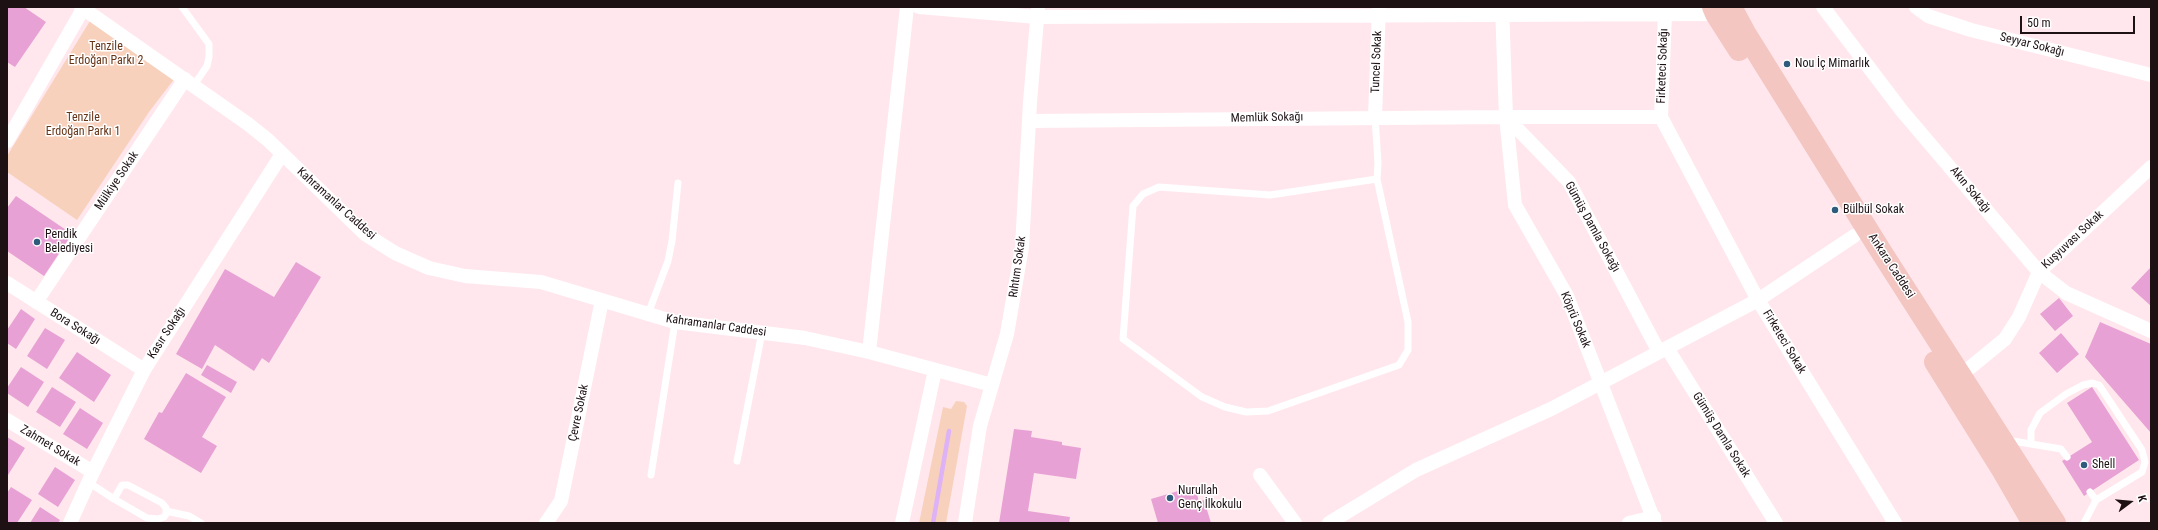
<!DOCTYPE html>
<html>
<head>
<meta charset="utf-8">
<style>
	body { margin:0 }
	#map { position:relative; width:2158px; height:530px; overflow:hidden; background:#ffe7ed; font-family:"Roboto Condensed",sans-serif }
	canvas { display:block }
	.frame { position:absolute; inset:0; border:8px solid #1d1114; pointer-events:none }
	.north { position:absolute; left:2110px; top:482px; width:40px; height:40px; -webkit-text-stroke:3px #fff; paint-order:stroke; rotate:74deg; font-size:11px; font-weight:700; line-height:16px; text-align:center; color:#1d1114 }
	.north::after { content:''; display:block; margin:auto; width:14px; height:18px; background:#1d1114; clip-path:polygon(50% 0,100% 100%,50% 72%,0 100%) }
	.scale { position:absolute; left:2020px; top:16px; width:115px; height:18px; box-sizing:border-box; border:2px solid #1d1114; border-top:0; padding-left:5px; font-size:12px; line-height:14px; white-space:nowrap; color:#1d1114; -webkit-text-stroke:3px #fff; paint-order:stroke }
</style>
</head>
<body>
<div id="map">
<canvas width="2158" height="530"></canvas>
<div class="frame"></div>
<div class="north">K</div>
<div class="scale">50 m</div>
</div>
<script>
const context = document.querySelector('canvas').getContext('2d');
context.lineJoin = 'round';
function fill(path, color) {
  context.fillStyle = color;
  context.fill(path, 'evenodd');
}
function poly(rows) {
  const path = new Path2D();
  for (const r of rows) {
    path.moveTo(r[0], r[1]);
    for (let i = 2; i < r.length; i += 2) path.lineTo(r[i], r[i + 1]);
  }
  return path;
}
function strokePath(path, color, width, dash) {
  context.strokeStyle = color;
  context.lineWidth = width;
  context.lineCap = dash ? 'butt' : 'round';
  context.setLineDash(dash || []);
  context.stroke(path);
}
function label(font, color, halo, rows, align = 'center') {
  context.font = font + ' "Roboto Condensed",sans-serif';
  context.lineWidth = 3;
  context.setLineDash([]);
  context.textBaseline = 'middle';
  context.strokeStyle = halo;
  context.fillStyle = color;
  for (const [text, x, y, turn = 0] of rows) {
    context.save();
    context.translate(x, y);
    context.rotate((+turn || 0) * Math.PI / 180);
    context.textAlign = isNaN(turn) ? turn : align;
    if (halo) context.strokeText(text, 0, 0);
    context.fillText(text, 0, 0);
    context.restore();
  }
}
fill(poly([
	[93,16,178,74,149,112,77,220,7,172,7,156],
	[956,401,964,402,967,406,946,523,919,523,943,407,951,409]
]), '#f8d1bd');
strokePath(poly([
	[933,523,949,431]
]), '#deb2f7', 4.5);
fill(poly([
	[7,7,24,7,46,22,15,67,7,62],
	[16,196,72,234,44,276,7,251,7,208],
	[296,262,321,277,269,363,262,358,254,371,215,345,202,369,176,354,225,269,274,297],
	[2151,267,2151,306,2131,288],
	[2059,298,2073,316,2055,331,2040,314],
	[21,309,35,319,16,349,7,343,7,330],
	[2100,322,2151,344,2151,433,2085,357],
	[45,328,65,340,47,369,27,356],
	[2061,333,2079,354,2057,373,2039,353],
	[77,352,111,375,94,402,59,378],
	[207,365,237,382,231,393,201,375],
	[21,367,44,382,28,407,7,393,7,388],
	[186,373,226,397,202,437,217,446,201,473,144,439,159,412,162,413],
	[52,387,76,402,60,427,36,412],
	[2092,387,2139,460,2084,496,2062,461,2092,442,2067,403],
	[80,408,103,423,87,449,63,434],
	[1014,429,1032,431,1031,437,1062,442,1062,445,1081,448,1076,479,1034,473,1028,511,1070,517,1069,523,999,523],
	[7,437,25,448,8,475,7,474],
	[55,467,75,480,58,507,38,494],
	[1195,486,1199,502,1204,500,1211,523,1158,523,1151,499],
	[11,487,32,500,17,523,7,522,7,493],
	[40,507,60,520,58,523,30,523]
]), '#e8a1d4');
strokePath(poly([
	[182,7,209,44,209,57,207,66,194,85],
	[1375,117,1378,163,1377,179,1408,322,1408,350,1399,365,1268,411,1246,412,1225,407,1202,397,1123,339,1133,206,1143,194,1159,187,1270,195,1377,179],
	[648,314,668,261,672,241,678,183],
	[2007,440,2061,449,2067,457],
	[2031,444,2031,430,2040,413,2066,394,2083,385,2092,383,2099,385,2142,450,2145,462,2142,472,2096,500,2084,523],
	[737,461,762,332],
	[651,475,675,322],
	[88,482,114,499,147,518,158,519,164,517,166,514,166,508,162,503,128,485,122,485,114,499],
	[2090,492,2096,500],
	[166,511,189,516,201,523]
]), '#fff', 7);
strokePath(poly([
	[81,7,248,124,268,140,365,234,395,253,429,268,465,276,541,282,675,322,805,338,869,352,992,385],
	[919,7,1037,17,1716,14],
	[1502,7,1506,117,1661,117,1758,300,1854,236],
	[1823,7,1902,111,2039,272,2066,293,2151,331],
	[1916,7,1928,16,1971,30,2151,75],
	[1375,117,1379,7],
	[1506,117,1515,205,1567,296,1655,523],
	[1506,117,1569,182,1659,352],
	[1661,117,1665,14],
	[1029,121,1506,117],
	[7,141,83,9],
	[7,283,144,370],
	[36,302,185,79],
	[1667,348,1776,523],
	[869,352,907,7],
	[1961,375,2005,339,2019,317,2039,272,2151,167],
	[7,420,93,472],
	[1260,475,1295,523],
	[70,523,93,472,144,370,282,154],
	[546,523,561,501,602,300],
	[902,523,935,370],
	[965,523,980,426,1007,334,1022,247,1030,102,1038,8],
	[1329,523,1416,470,1551,409,1758,300,1895,523],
	[1629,523,1654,517]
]), '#fff', 14);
strokePath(poly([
	[1713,7,1716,14,1739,50],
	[1731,7,1745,33,1882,253,2055,523],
	[1935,362,2003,471,2033,523]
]), '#f4c6c2', 22);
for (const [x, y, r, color] of [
	[1787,64,4,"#2e5b7b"],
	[1835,210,4,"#2e5b7b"],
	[37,242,4,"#2e5b7b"],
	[2084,465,4,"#2e5b7b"],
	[1170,498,4,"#2e5b7b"]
]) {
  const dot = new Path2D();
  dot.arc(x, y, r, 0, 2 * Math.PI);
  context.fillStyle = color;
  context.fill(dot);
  strokePath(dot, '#fff', 1.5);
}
label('12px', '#1d1114', '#fff', [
	["Seyyar Sokağı",2032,45,14],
	["Tuncel Sokak",1377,62,-88],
	["Firketeci Sokağı",1663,66,-88],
	["Memlük Sokağı",1267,118,-1],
	["Mülkiye Sokak",117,181,-56],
	["Akın Sokağı",1970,190,50],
	["Kahramanlar Caddesi",336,204,42],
	["Gümüş Damla Sokağı",1592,227,61],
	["Kuşyuvası Sokak",2073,240,-43],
	["Ankara Caddesi",1891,266,57],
	["Rıhtım Sokak",1018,267,-82],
	["Köprü Sokak",1575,320,67],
	["Kahramanlar Caddesi",716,326,8],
	["Bora Sokağı",75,327,32],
	["Kasır Sokağı",167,333,-57],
	["Firketeci Sokak",1784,342,59],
	["Çevre Sokak",579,413,-78],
	["Gümüş Damla Sokak",1721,435,58],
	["Zahmet Sokak",50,446,31]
]);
label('12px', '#653417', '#fff', [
	["Tenzile",106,47],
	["Erdoğan Parkı 2",106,61],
	["Tenzile",83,118],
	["Erdoğan Parkı 1",83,132]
]);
label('12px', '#1d1114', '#fff', [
	["Nou İç Mimarlık",1795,64],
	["Bülbül Sokak",1843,210],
	["Pendik",45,235],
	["Belediyesi",45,249],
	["Shell",2092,465],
	["Nurullah",1178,491],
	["Genç İlkokulu",1178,505]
], 'left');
</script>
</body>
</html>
